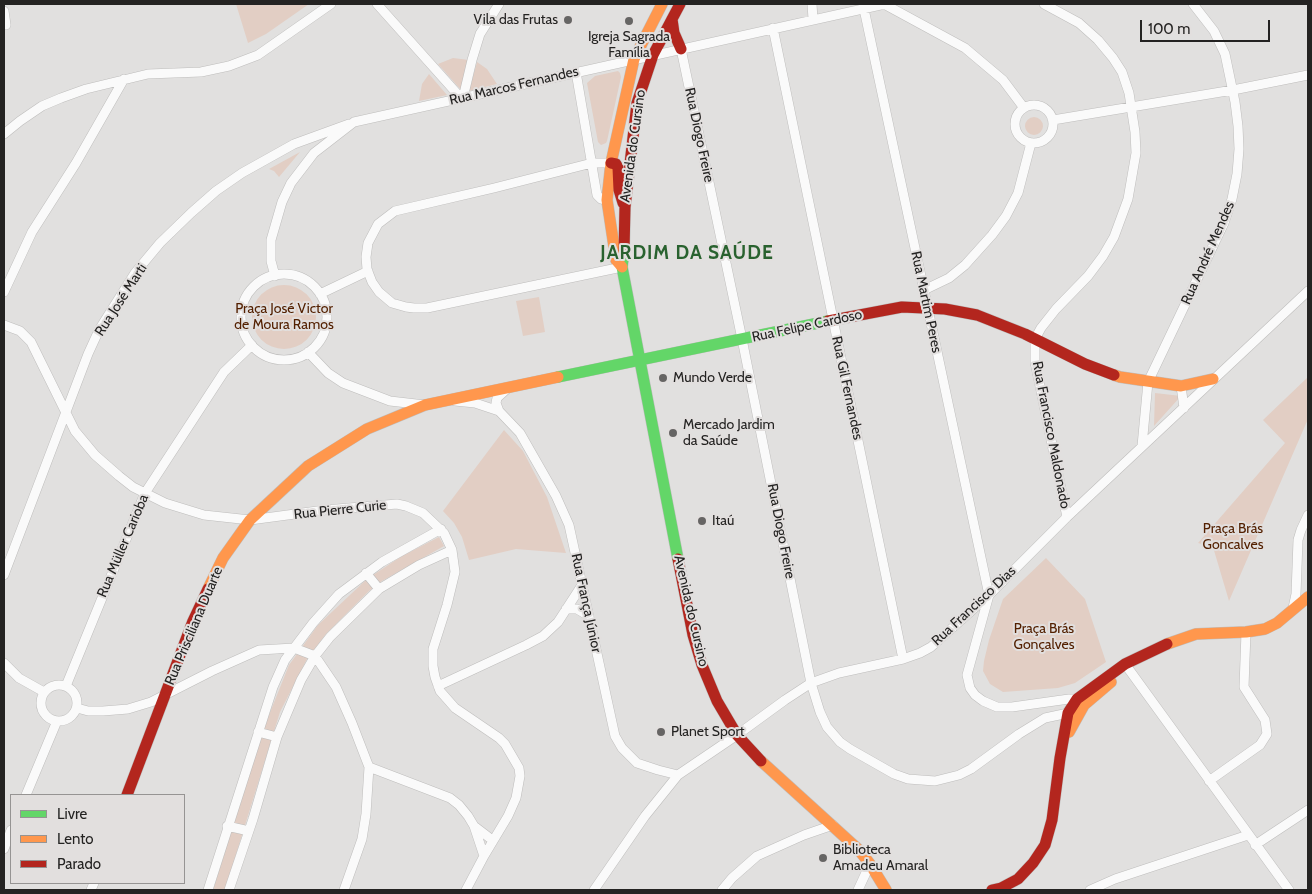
<!DOCTYPE html>
<html>
<head>
<meta charset="utf-8">
<style>
	body { margin:0 }
	#map { position:relative; width:1312px; height:894px; overflow:hidden; background:#e1e0df; font-family:Cabin,sans-serif }
	canvas { display:block }
	.frame { position:absolute; inset:0; border:5px solid #242322; pointer-events:none }
	.legend { position:absolute; left:10px; top:794px; width:175px; height:90px; box-sizing:border-box; background:#e2dfde; border:1px solid #969493; margin:0; padding:6px 9px; list-style:none; font-size:15px; color:#242322 }
	.legend li { display:flex; align-items:center; gap:10px; height:25px }
	.legend b { width:25px; border:1px solid #969493 }
	.scale { position:absolute; left:1140px; top:20px; width:130px; height:22px; box-sizing:border-box; border:2px solid #242322; border-top:0; padding-left:6px; font-size:15px; line-height:18px; white-space:nowrap; color:#242322; -webkit-text-stroke:4px #e2dfde; paint-order:stroke }
</style>
</head>
<body>
<div id="map">
<canvas width="1312" height="894"></canvas>
<div class="frame"></div>
<ul class="legend">
<li><b style="height:6px;background:#63d668"></b>Livre</li>
<li><b style="height:6px;background:#ff974d"></b>Lento</li>
<li><b style="height:6px;background:#b3261e"></b>Parado</li>
</ul>
<div class="scale">100 m</div>
</div>
<script>
const context = document.querySelector('canvas').getContext('2d');
context.lineJoin = 'round';
function fill(path, color) {
  context.fillStyle = color;
  context.fill(path, 'evenodd');
}
function poly(rows) {
  const path = new Path2D();
  for (const r of rows) {
    if (r.length === 3) {
      path.moveTo(r[0] + r[2], r[1]);
      path.arc(r[0], r[1], r[2], 0, 2 * Math.PI);
      continue;
    }
    path.moveTo(r[0], r[1]);
    for (let i = 2; i < r.length; i += 2) path.lineTo(r[i], r[i + 1]);
  }
  return path;
}
function strokePath(path, color, width, dash) {
  context.strokeStyle = color;
  context.lineWidth = width;
  context.lineCap = dash ? 'butt' : 'round';
  context.setLineDash(dash || []);
  context.stroke(path);
}
function label(font, color, halo, rows, align = 'center') {
  context.font = font + ' Cabin,sans-serif';
  context.lineWidth = 4;
  context.setLineDash([]);
  context.textBaseline = 'middle';
  context.strokeStyle = halo;
  context.fillStyle = color;
  for (const [text, x, y, turn = 0] of rows) {
    context.save();
    context.translate(x, y);
    context.rotate((+turn || 0) * Math.PI / 180);
    context.textAlign = isNaN(turn) ? turn : align;
    if (halo) context.strokeText(text, 0, 0);
    context.fillText(text, 0, 0);
    context.restore();
  }
}
fill(poly([
	[236,4,309,4,266,34,248,43],
	[453,58,469,60,462,91,438,64],
	[477,62,487,69,497,84,469,91],
	[618,71,620,73,621,77,607,141,606,143,601,145,598,142,587,83,595,76],
	[429,74,447,95,419,101,422,84],
	[1034,126,9],
	[300,152,279,177,274,171,269,169],
	[284,317,32],
	[539,297,545,332,523,336,516,301],
	[1308,377,1308,419,1229,601,1213,547,1198,543,1285,443,1263,420],
	[1155,393,1181,396,1154,426],
	[504,430,523,451,547,497,566,553,516,549,469,560,462,537,454,523,443,511],
	[439,537,444,546,382,581,369,591,326,634,307,659,280,712,225,890,213,890,261,735,289,665,318,625,367,579,402,556],
	[1046,558,1085,599,1106,662,1075,683,1058,688,1003,692,990,684,983,671,984,661,989,640,1003,599]
]), '#e2cec4');
const street = poly([
	[377,4,461,98],
	[812,4,813,19],
	[868,4,864,9,989,595,967,675,970,688,975,695,983,701,997,707,1012,707,1069,699,1077,699,1081,702],
	[884,4,965,48,1003,80,1024,108],
	[1044,4,1079,23,1098,40,1113,58,1122,72,1129,93,1135,132,1136,153,1128,199,1114,237,1103,256,1088,276,1056,309,1041,328,1035,339,1035,362,1067,517],
	[4,11,6,25],
	[773,28,903,659],
	[681,49,742,339,811,683,820,712,827,727,840,742,850,749,894,774,908,779,935,781,959,775,971,769,1019,734,1045,718,1073,712],
	[576,72,597,195,601,199,607,200],
	[463,98,472,60,480,34,499,4],
	[1034,124,19],
	[1053,120,1233,90,1308,75],
	[4,134,20,121,42,106,61,98,86,89,148,74,201,72,229,66,258,55,331,4],
	[611,163,592,163,494,188,395,211,378,224,368,243,366,257,367,269,372,282,379,292,392,303,406,307,414,308,427,308,622,267],
	[284,317,43],
	[275,276,271,261,271,240,282,202,291,183,314,153,354,122,885,4],
	[924,290,949,278,965,265,992,235,1006,216,1018,193,1031,143],
	[4,292,32,232,76,163,124,79],
	[320,294,368,271],
	[4,325,20,331,31,342,75,431,95,455,119,476,133,487,165,503,204,515,250,520,325,510,397,504,406,506,423,513,444,533,452,550,455,572,447,605,433,649,433,666,435,677,440,691,455,708,499,738,505,744,519,768,520,776,516,798,508,816,484,856,466,890],
	[308,352,328,373,343,383,390,401,425,405],
	[1181,386,1184,408],
	[455,401,475,403,499,411,520,433,556,496,569,525,615,736,622,748,637,763,658,770,678,775],
	[499,411,496,403,497,398,508,388],
	[1142,446,1148,382,1224,223,1232,199,1237,174,1239,149,1238,126,1235,102,1225,54,1214,31,1193,4],
	[366,573,379,589],
	[4,575,88,354,99,330,135,273,160,243,191,213,216,191,242,173,294,144,349,124],
	[1293,608,1296,594,1298,540,1301,530,1308,515],
	[566,609,577,609,589,616],
	[4,663,19,678,44,692],
	[1125,664,1289,890],
	[59,703,18],
	[66,686,145,493,224,372,252,345],
	[438,686,526,645,543,636,558,622,582,585],
	[77,708,88,711,103,711,128,709,151,702,212,671,259,650,294,648,315,656,336,687,352,723,369,767,450,798,459,805,468,816,474,826,484,856],
	[258,732,277,737],
	[1209,781,1260,745,1267,734,1265,720,1244,687,1246,632],
	[26,795,57,721],
	[227,826,249,831],
	[474,826,491,839,494,839],
	[1255,845,1308,810],
	[4,849,11,830],
	[91,890,94,883],
	[208,890,273,687,285,660,313,623,339,594,382,562,441,529],
	[229,890,253,819,277,737,301,680,315,656,330,637,379,589,419,565,452,550],
	[344,890,362,839,366,814,369,767],
	[594,890,645,816,678,775,737,735,785,700,811,683,839,673,903,659,920,653,931,647,989,595,1067,517,1308,291],
	[722,890,732,878,757,856,804,835,833,825],
	[858,890,870,864],
	[1090,890,1115,879,1248,835]
]);
const fast = poly([
	[624,251,622,267,678,559],
	[558,377,828,321]
]);
const slow = poly([
	[622,267,616,260,607,200,611,163,634,59,662,4],
	[1114,375,1120,377,1181,386,1213,379],
	[208,589,223,558,250,520,308,466,367,429,425,405,558,377],
	[1167,644,1196,634,1246,632,1265,629,1277,623,1308,597],
	[1069,732,1084,705,1111,682],
	[761,761,859,850,870,864,886,890]
]);
const jam = poly([
	[672,19,674,33,681,49],
	[611,163,616,164,618,168,619,190,623,203],
	[624,251,625,207,637,103,653,55,680,4],
	[828,321,902,307,945,309,977,315,1025,334,1085,364,1114,375],
	[678,559,693,635,702,665,717,701,737,735,761,761],
	[127,795,193,621,208,589],
	[992,890,1001,888,1018,879,1033,863,1045,845,1052,820,1060,758,1068,713,1077,699,1125,664,1167,644]
]);
strokePath(street, '#bebdbc', 10);
strokePath(fast, '#bebdbc', 12);
strokePath(slow, '#bebdbc', 12);
strokePath(jam, '#bebdbc', 12);
strokePath(street, '#fafafa', 9);
strokePath(fast, '#63d668', 11);
strokePath(slow, '#ff974d', 11);
strokePath(jam, '#b3261e', 11);
for (const [x, y, r, color] of [
	[568,20,5,"#666564"],
	[629,21,5,"#666564"],
	[663,378,5,"#666564"],
	[673,433,5,"#666564"],
	[702,521,5,"#666564"],
	[661,732,5,"#666564"],
	[823,858,5,"#666564"]
]) {
  const dot = new Path2D();
  dot.arc(x, y, r, 0, 2 * Math.PI);
  context.fillStyle = color;
  context.fill(dot);
  strokePath(dot, '#e2dfde', 2);
}
label('14px', '#242322', '#e2dfde', [
	["Vila das Frutas",558,20,"right"],
	["Igreja Sagrada",629,37,"center"],
	["Família",629,53,"center"],
	["Mundo Verde",673,378],
	["Mercado Jardim",683,425],
	["da Saúde",683,441],
	["Itaú",712,521],
	["Planet Sport",671,732],
	["Biblioteca",833,850],
	["Amadeu Amaral",833,866]
], 'left');
label('14px', '#242322', '#e2dfde', [
	["Rua Marcos Fernandes",514,86,-13],
	["Rua Diogo Freire",699,135,78],
	["Avenida do Cursino",633,146,-82],
	["Rua André Mendes",1208,253,-66],
	["Rua José Marti",121,300,-57],
	["Rua Martim Peres",926,302,78],
	["Rua Felipe Cardoso",807,326,-12],
	["Rua Gil Fernandes",847,388,78],
	["Rua Francisco Maldonado",1051,435,79],
	["Rua Pierre Curie",340,510,-6],
	["Rua Diogo Freire",781,531,79],
	["Rua Müller Carioba",123,546,-67],
	["Rua França Júnior",586,603,78],
	["Rua Francisco Dias",974,606,-43],
	["Avenida do Cursino",691,611,77],
	["Rua Prisciliana Duarte",194,626,-67]
]);
label('14px', '#532000', '#e2dfde', [
	["Praça José Victor",284,309],
	["de Moura Ramos",284,325],
	["Praça Brás",1233,529],
	["Goncalves",1233,545],
	["Praça Brás",1044,629],
	["Gonçalves",1044,645]
]);
context.letterSpacing = '1px';
label('bold 19px', '#29622f', '#e2dfde', [
	["JARDIM DA SAÚDE",687,253]
]);
context.letterSpacing = '0px';
</script>
</body>
</html>
